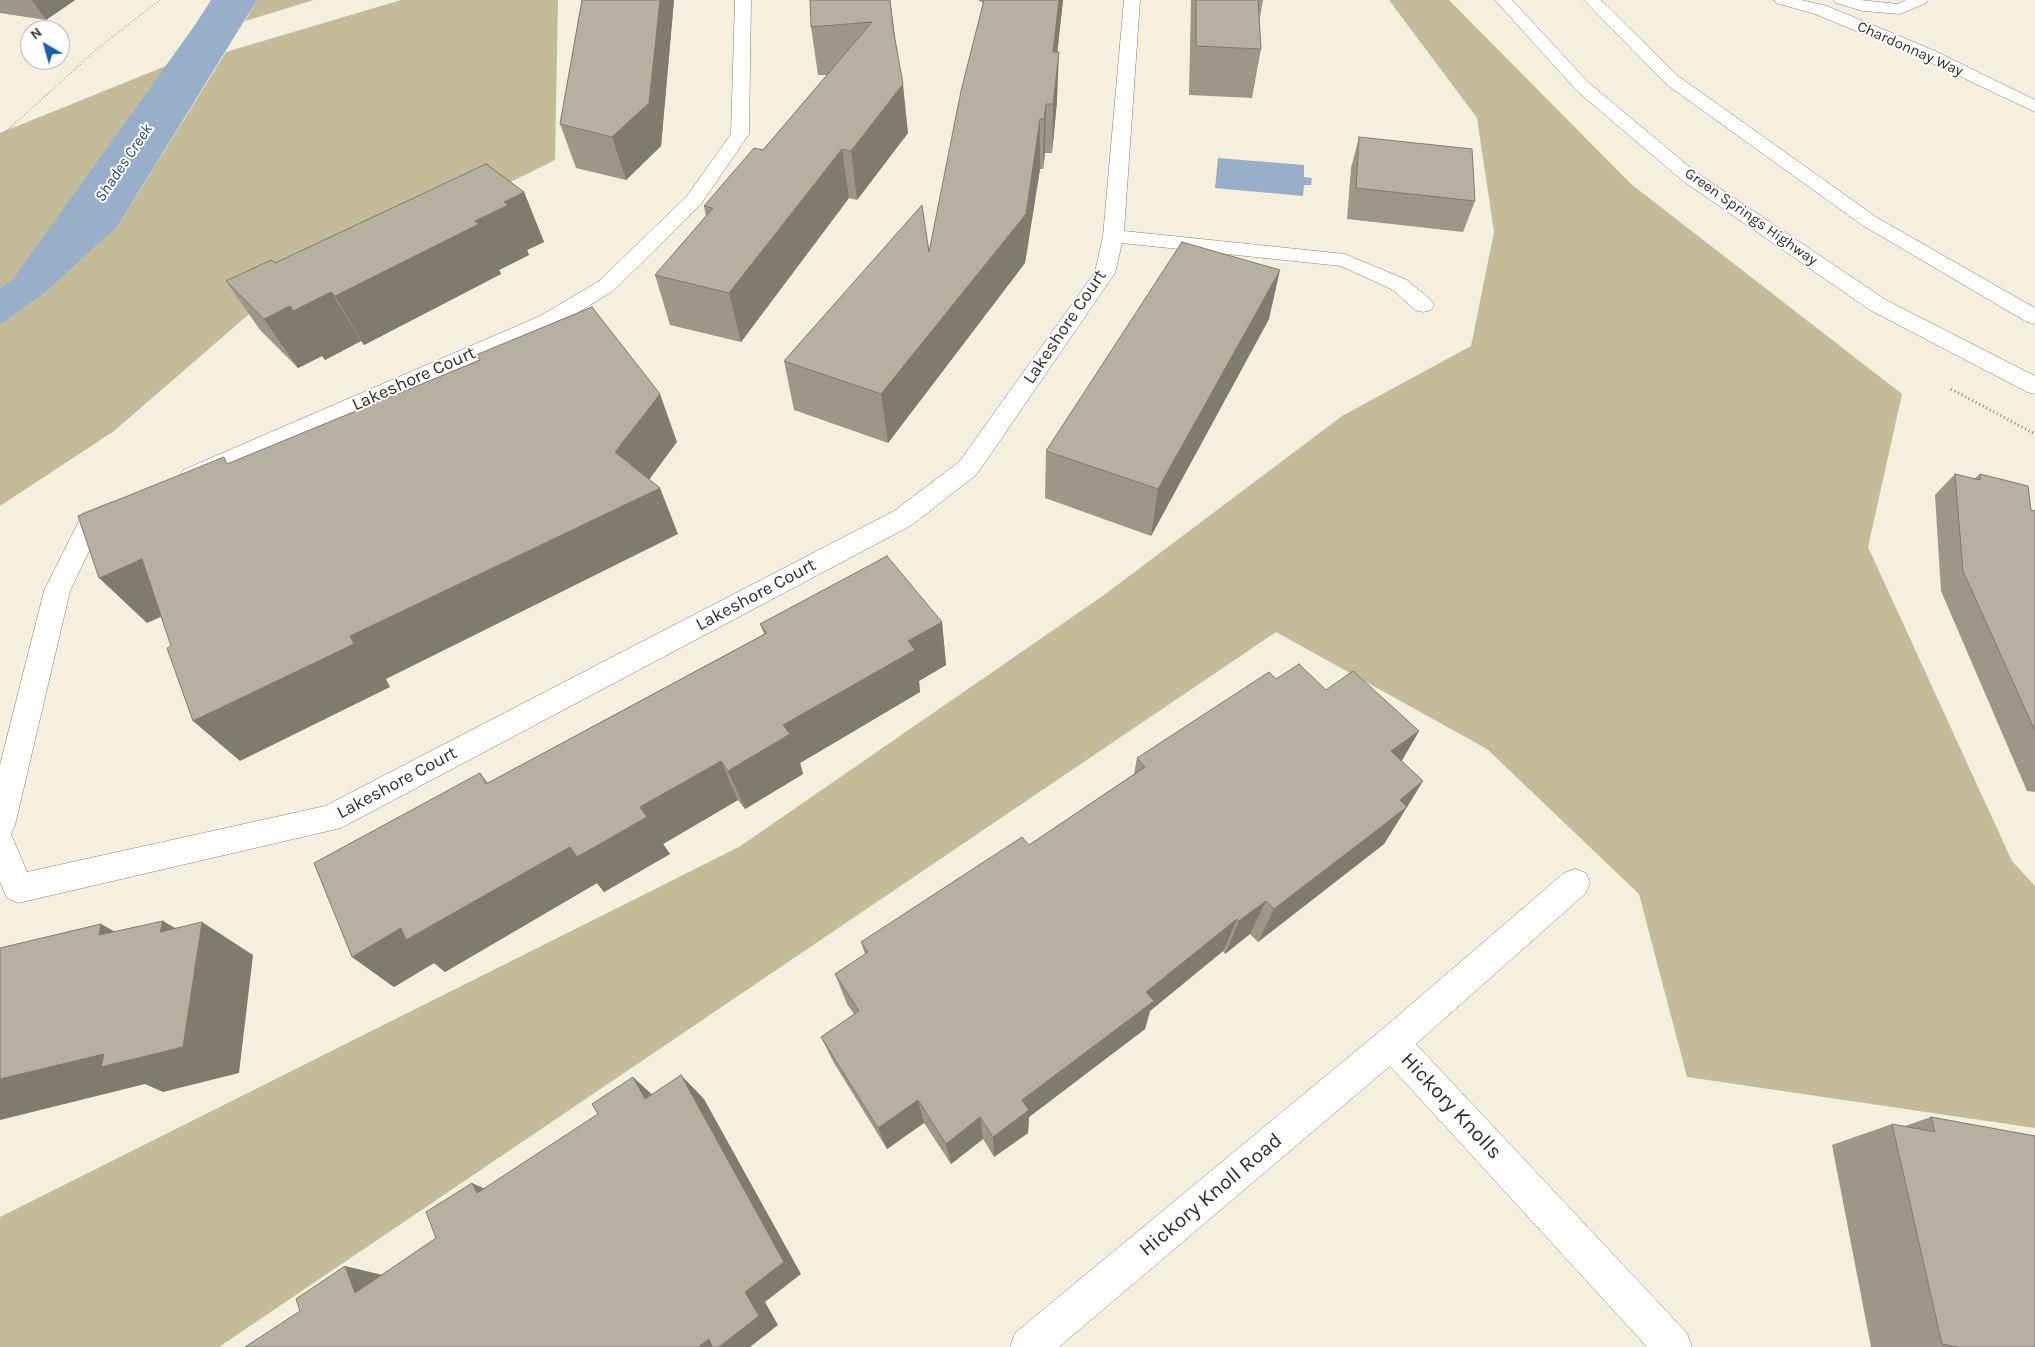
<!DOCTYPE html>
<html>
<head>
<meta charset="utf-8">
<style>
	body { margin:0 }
	#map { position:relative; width:2035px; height:1347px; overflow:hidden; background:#f5f0de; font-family:Karla,sans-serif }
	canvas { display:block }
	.north { position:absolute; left:20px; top:20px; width:50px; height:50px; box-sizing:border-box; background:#fff; border:1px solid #acaba9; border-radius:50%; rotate:322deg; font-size:14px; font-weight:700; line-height:20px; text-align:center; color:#302e28 }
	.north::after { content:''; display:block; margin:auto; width:18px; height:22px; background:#155faf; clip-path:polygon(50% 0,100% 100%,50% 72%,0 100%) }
</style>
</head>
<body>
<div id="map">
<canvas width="2035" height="1347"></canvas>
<div class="north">N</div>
</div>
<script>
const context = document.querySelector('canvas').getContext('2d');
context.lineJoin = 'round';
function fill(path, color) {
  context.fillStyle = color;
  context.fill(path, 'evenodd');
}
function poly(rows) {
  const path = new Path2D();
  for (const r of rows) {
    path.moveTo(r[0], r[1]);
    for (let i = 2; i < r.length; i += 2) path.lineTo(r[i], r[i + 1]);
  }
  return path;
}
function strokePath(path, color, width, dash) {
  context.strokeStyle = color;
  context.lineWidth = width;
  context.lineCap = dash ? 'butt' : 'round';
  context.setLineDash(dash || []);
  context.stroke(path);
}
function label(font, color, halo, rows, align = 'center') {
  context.font = font + ' Karla,sans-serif';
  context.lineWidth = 4;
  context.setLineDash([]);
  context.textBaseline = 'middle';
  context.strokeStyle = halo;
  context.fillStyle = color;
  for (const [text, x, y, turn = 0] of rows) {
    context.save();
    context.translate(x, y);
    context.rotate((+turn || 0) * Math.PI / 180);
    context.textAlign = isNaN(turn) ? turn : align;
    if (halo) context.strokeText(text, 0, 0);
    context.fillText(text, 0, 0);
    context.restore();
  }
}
fill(poly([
	[257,0,314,0,245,21],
	[401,0,558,0,555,160,255,309,114,431,0,506,0,325,45,293,117,227,226,52],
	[1389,0,1449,0,1631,184,1902,394,1868,547,2012,861,2035,886,2035,1128,1687,1077,1639,894,1487,749,1276,632,219,1347,0,1347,0,1217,739,847,1104,595,1342,416,1471,346,1494,232,1477,118],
	[166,66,13,280,0,288,0,133]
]), '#c4bb99');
fill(poly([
	[211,0,257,0,117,227,45,293,0,325,0,288,13,279,195,25],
	[1218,158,1304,165,1304,177,1312,178,1311,185,1304,185,1303,196,1215,188]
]), '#98aec9');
const service = poly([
	[1834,0,1860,0,1898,4,1906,0,1928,0,1926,3,1900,14,1863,11,1836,3,1834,0]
]);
const minor = poly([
	[735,0,751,0,749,134,701,204,613,291,556,326,201,482,192,485,183,482,180,476,183,470,540,316,599,281,687,196,731,134,735,0],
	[1124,0,1140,0,1124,231,1345,254,1407,280,1431,300,1434,305,1431,310,1423,312,1415,310,1393,290,1341,266,1122,243,1115,273,977,474,912,525,341,828,18,903,7,898,0,882,0,765,44,591,83,513,112,502,121,504,124,511,121,518,101,526,70,591,15,825,11,834,27,872,325,806,894,511,959,462,1095,272,1103,236,1124,0],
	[1774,0,1801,0,1827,6,1933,50,2035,100,2035,112,1921,58,1815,14,1776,3,1774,0],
	[1575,869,1586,873,1590,883,1586,893,1416,1044,1687,1333,1692,1347,1647,1347,1390,1066,1059,1347,1010,1347,1015,1333,1380,1031,1564,873,1575,869]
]);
const secondary = poly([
	[1495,0,1512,0,1589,83,1697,173,1886,300,2035,376,2035,394,2027,392,1870,310,1683,181,1577,91,1495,0],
	[1584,0,1601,0,1678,76,1876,217,2035,308,2035,324,2027,322,1862,225,1666,84,1584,0]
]);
strokePath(service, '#848070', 1);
strokePath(minor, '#848070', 1);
strokePath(secondary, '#848070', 1);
strokePath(poly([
	[0,137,98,48,160,0]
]), '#89857a', 2, [0.5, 2.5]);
strokePath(poly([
	[1951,389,2035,434]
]), '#89857a', 3, [1, 3]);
fill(service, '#fff');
fill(minor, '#fff');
fill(secondary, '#fff');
fill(poly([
	[0,0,75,0,46,20,0,13],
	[582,0,674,0,661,146,626,180,576,168,560,124],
	[890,0,908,133,857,200,849,198,741,342,670,325,655,275,706,216,704,206,763,150,827,75,818,75,811,27],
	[978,0,1063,0,1057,52,1057,101,1052,153,1045,153,1043,169,1040,169,1025,263,888,443,794,410,784,361,929,252,983,3],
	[1191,0,1263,0,1259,23,1261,49,1252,98,1189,95],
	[1359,137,1475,201,1463,232,1347,219,1351,168],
	[524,192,544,242,527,250,529,255,499,270,501,274,364,345,361,341,325,360,322,356,298,368,260,330,226,281,275,263],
	[1269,319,1151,536,1045,498,1046,451],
	[1955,474,1974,479,1980,474,2031,510,2035,511,2035,792,2027,791,1941,591,1935,495],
	[942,622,946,665,919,681,920,692,800,763,803,774,745,809,738,800,663,844,670,854,604,892,597,883,445,972,434,963,394,987,352,957,480,773,488,783,764,634,760,624],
	[1276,679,1326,690,1419,731,1401,761,1423,781,1384,844,1258,942,1250,934,1225,954,1223,951,1150,1011,1145,1029,1029,1117,1028,1133,994,1157,983,1139,951,1164,924,1123,887,1149,834,1063,821,1037,854,1014,847,1004,835,974,865,954,861,942,1029,845,1134,774,1137,758],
	[1931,1117,2035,1347,1871,1347,1832,1145,1892,1124,1905,1126]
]), '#9c9789');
fill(poly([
	[32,0,75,0,46,20],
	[660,0,674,0,661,146,626,180,612,137],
	[1059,0,1063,0,1052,101,1053,52],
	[1059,52,1057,101,1052,153,1053,104],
	[903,84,908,133,857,200,851,151],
	[1046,104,1045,153,1043,169,1044,119],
	[1040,119,1040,169,1025,263,888,443,881,394],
	[842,149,849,198,741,342,729,293],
	[524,192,544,242,527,250,529,255,499,270,501,274,364,345,335,296,475,221,504,202],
	[1280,270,1269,319,1151,536,1158,489],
	[331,292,361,341,325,360,293,311],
	[290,306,322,356,298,368,264,319],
	[660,394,677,442,634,500,615,452],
	[660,488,678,534,386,679,390,687,240,761,193,721,350,636],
	[142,559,187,605,147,623,99,578],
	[942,622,946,665,919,681,920,692,800,763,803,774,745,809,728,771,783,725,908,641],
	[1419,731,1396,771,1391,751],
	[721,761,738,800,663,844,670,854,604,892,597,883,445,972,434,963,394,987,352,957,401,928,640,807],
	[1423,781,1384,844,1258,942,1274,909,1400,800],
	[1266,901,1250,934,1225,954,1239,921],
	[1237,919,1223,951,1150,1011,1145,1029,1029,1117,1028,1133,994,1157,993,1137,1022,1100,1146,992],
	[163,921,199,942,202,922,253,955,239,1073,163,1092,145,1084,0,1120,0,1079,160,932],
	[101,924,159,956,99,935],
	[681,1075,704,1099,801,1274,765,1302,778,1325,750,1347,698,1347],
	[633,1077,659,1101,645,1099],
	[918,1100,924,1123,887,1149,878,1128],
	[980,1117,983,1139,951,1164,946,1144],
	[472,1183,511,1201,477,1193],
	[345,1266,395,1278,355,1293]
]), '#7f7b6f');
const building = poly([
	[582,0,660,0,649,103,612,137,560,124,582,0],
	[810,0,890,0,894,34,903,84,851,151,842,149,729,293,655,275,713,208,704,206,754,148,763,150,872,22,811,27,810,0],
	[984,0,1059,0,1053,52,1059,52,1053,104,1046,104,1044,119,1040,119,1026,214,881,394,784,361,922,205,929,252,961,91,984,0],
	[1196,0,1258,0,1261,49,1196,46,1196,0],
	[1359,137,1472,149,1475,201,1356,188,1359,137],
	[486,164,524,192,504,202,508,205,475,221,479,224,335,296,331,292,293,311,290,306,264,319,226,281,271,260,275,263,486,164],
	[1182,242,1280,270,1158,489,1046,451,1182,242],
	[592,307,660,394,615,452,660,488,350,636,354,644,193,721,167,648,171,646,142,559,99,578,78,516,224,457,227,464,480,360,476,355,592,307],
	[1955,474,1980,480,1980,474,2028,486,2031,510,2035,511,2035,731,1963,571,1955,474],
	[887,556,942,622,908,641,915,650,783,725,790,734,728,771,721,761,640,807,647,817,577,857,570,847,406,940,401,928,352,957,314,863,480,773,486,784,767,633,760,624,887,556],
	[1299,664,1326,690,1353,671,1419,731,1391,751,1423,781,1400,800,1407,807,1274,909,1266,901,1239,921,1237,919,1146,992,1154,1001,1022,1100,1029,1110,993,1137,980,1117,946,1144,918,1100,878,1128,821,1037,859,1011,835,974,868,952,861,942,1022,837,1029,845,1145,767,1137,758,1269,672,1276,679,1299,664],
	[163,921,160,932,202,922,183,1047,101,1067,104,1054,0,1079,0,948,101,924,99,935,163,921],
	[681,1075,784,1262,745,1292,759,1316,719,1347,712,1347,709,1339,698,1347,245,1347,300,1311,296,1299,345,1266,355,1293,436,1238,426,1212,472,1183,477,1193,598,1114,592,1104,633,1077,645,1099,681,1075],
	[1931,1117,2035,1136,2035,1347,1959,1347,1942,1344,1892,1124,1935,1132,1931,1117]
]);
fill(building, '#b5b09f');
strokePath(building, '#7f7b6f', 1);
label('15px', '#302e28', '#fff', [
	["Chardonnay Way",1910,49,24],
	["Green Springs Highway",1751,217,35]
]);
label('italic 16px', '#294970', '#fff', [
	["Shades Creek",124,163,-56]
]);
label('18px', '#302e28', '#fff', [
	["Lakeshore Court",1065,327,-56],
	["Lakeshore Court",414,379,-24],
	["Lakeshore Court",756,595,-28],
	["Lakeshore Court",397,783,-28]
]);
label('21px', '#302e28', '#fff', [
	["Hickory Knolls",1451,1106,47],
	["Hickory Knoll Road",1211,1195,-40]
]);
</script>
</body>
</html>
